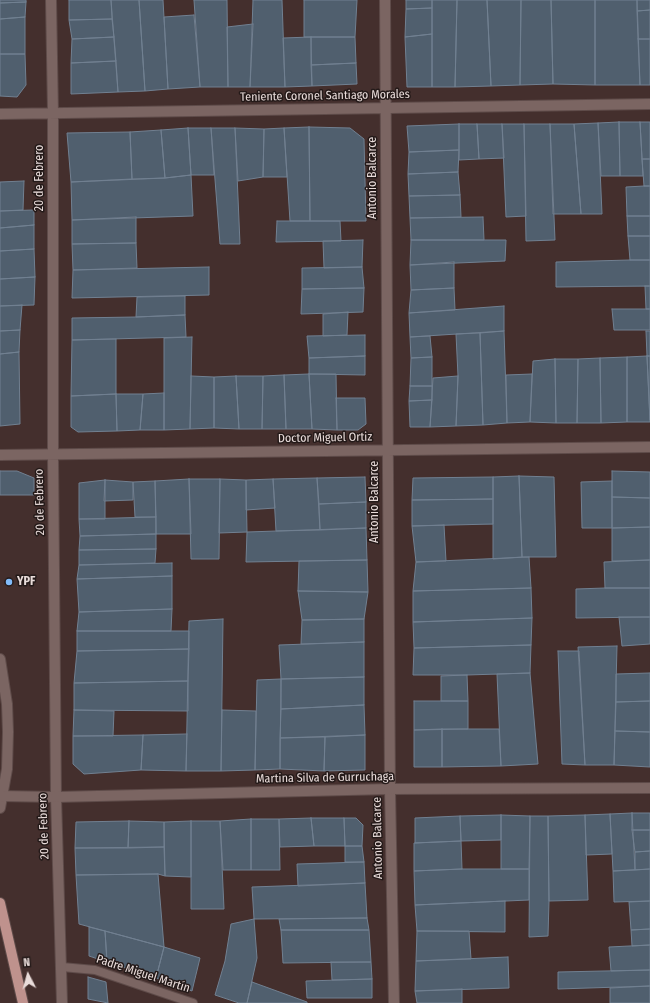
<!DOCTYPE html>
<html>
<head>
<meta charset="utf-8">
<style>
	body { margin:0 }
	#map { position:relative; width:650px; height:1003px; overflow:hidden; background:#442f2d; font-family:"Fira Sans Condensed",sans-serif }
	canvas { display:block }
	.north { position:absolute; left:8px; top:955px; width:40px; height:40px; -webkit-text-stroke:3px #241a19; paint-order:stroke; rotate:354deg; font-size:11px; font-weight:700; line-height:16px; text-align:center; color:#e9dcda }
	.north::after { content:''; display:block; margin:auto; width:14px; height:18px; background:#e9dcda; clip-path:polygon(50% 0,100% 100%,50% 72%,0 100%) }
</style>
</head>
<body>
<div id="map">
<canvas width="650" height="1003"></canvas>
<div class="north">N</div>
</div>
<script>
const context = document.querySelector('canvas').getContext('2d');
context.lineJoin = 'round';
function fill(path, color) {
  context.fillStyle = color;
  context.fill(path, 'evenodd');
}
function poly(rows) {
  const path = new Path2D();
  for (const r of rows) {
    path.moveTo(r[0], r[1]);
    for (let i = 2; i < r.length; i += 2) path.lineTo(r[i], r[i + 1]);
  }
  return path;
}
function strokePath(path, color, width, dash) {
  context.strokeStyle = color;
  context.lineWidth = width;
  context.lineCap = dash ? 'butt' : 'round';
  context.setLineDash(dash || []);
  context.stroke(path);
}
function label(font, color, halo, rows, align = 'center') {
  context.font = font + ' "Fira Sans Condensed",sans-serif';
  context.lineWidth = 3;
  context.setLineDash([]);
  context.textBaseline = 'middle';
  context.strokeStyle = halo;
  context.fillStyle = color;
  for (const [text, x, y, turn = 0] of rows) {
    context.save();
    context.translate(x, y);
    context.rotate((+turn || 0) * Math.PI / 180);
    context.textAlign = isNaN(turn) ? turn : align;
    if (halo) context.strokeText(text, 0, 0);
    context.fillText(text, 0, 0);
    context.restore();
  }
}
const building = poly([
	[0,0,26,0,26,2,0,3,0,0],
	[69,0,111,0,112,19,69,20,69,0],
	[111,0,139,0,145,91,118,92,111,0],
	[139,0,163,0,168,89,145,91,139,0],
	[194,0,227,0,228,87,200,87,194,0],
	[253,0,282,0,285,87,250,87,253,0],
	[304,0,357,0,355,37,304,37,304,0],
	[406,0,432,0,432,8,406,9,406,0],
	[432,0,457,0,455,87,432,87,432,0],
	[457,0,487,0,491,86,455,87,457,0],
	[487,0,521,0,520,85,491,86,487,0],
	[521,0,551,0,553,84,520,85,521,0],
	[551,0,595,0,595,85,553,84,551,0],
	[595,0,637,0,640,85,595,85,595,0],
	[637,0,650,0,650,10,637,11,637,0],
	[26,2,25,17,0,19,0,3,26,2],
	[432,8,432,34,405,37,406,9,432,8],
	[650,10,650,39,638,39,637,11,650,10],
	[194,15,200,87,168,89,164,17,194,15],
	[25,17,25,54,0,54,0,19,25,17],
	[112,19,114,37,72,39,69,20,112,19],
	[253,24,250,87,228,87,227,27,253,24],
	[432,34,432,87,407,87,405,37,432,34],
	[114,37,116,61,71,63,72,39,114,37],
	[311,37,312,86,285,87,283,38,311,37],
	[311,37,355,37,356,63,311,65,311,37],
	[638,39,650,39,650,85,640,85,638,39],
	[0,54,25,54,26,85,17,97,0,96,0,54],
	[116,61,118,92,71,94,71,63,116,61],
	[356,63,357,84,312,86,311,65,356,63],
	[619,122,620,176,601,176,598,123,619,122],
	[619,122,640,122,643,176,620,176,619,122],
	[640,122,650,122,650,159,642,159,640,122],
	[598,123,602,214,581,214,574,124,598,123],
	[459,124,477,124,479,159,459,160,459,124],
	[459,124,459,150,409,152,407,126,459,124],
	[477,124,502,124,504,158,479,159,477,124],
	[502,124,524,124,526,216,506,217,502,124],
	[524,124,550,124,555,240,526,241,524,124],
	[550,124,574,124,581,214,553,214,550,124],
	[309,127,350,128,364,139,366,221,310,221,309,127],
	[309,127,310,221,290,221,284,128,309,127],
	[188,128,211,128,214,175,191,175,188,128],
	[188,128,191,175,165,178,161,130,188,128],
	[211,128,235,128,240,244,220,244,211,128],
	[235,128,264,129,263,177,238,181,235,128],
	[284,128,287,177,263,177,264,129,284,128],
	[161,130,165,178,132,179,130,132,161,130],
	[130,132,132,179,71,182,67,133,130,132],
	[459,150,458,172,408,174,409,152,459,150],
	[642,159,650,159,650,186,644,186,642,159],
	[458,172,460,195,409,196,408,174,458,172],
	[191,175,193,216,72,220,71,182,165,178,191,175],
	[24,181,23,210,0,211,0,182,24,181],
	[644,186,650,186,650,216,627,216,626,187,644,186],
	[460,195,461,217,410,218,409,196,460,195],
	[34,210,34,225,0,228,0,211,34,210],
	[627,216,650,216,650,236,628,236,627,216],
	[136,217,136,243,72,244,72,220,136,217],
	[483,217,484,240,411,240,410,218,483,217],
	[277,221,340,221,341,241,276,242,277,221],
	[34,225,34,249,0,251,0,228,34,225],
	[628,236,650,236,650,260,630,260,628,236],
	[363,240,362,267,324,268,323,241,363,240],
	[411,240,506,240,505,261,410,265,411,240],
	[136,243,137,268,73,270,72,244,136,243],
	[34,249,35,277,0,279,0,251,34,249],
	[630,260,650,260,650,286,556,287,556,262,630,260],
	[454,262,454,288,411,290,410,265,454,262],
	[209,267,209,295,72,298,73,270,209,267],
	[362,267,364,288,302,289,302,268,362,267],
	[35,277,34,305,0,306,0,279,35,277],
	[645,286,650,286,650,309,646,309,645,286],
	[364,288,363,312,301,314,302,289,364,288],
	[454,288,455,310,409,313,411,290,454,288],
	[185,296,185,315,136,317,137,297,185,296],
	[22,305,20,330,0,331,0,306,22,305],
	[504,306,504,331,410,337,409,313,504,306],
	[612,309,650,309,650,330,614,330,612,309],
	[348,312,347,335,323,336,323,314,348,312],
	[185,315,186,337,72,340,72,318,136,317,185,315],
	[20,330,19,352,0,354,0,331,20,330],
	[504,331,507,423,483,425,480,333,504,331],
	[646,331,650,331,650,356,647,356,646,331],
	[480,333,483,425,456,426,458,376,456,334,480,333],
	[365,335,365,356,309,358,307,336,365,335],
	[430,336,432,357,411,358,410,337,430,336],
	[192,337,190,429,164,430,164,338,192,337],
	[116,339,116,394,71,396,72,340,116,339],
	[19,352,20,424,0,426,0,354,19,352],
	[365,356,365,375,309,374,309,358,365,356],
	[647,356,650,422,627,422,627,357,647,356],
	[647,356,650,356,650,420,647,356],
	[432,357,432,386,410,386,411,358,432,357],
	[627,357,627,422,601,423,600,358,627,357],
	[600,358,601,423,577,423,578,359,600,358],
	[555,359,578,359,577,423,556,423,555,359],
	[555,359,556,423,530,422,533,361,555,359],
	[309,374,312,429,286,429,284,375,309,374],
	[309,374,336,374,337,430,312,429,309,374],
	[532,374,530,422,507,423,506,375,532,374],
	[284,375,286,429,262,429,263,376,284,375],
	[191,376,214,377,214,428,190,429,191,376],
	[236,376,239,429,214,428,214,377,236,376],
	[236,376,263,376,262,429,239,429,236,376],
	[458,376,456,426,430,427,433,378,458,376],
	[410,386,432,386,432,400,409,401,410,386],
	[164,393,164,430,140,430,143,394,164,393],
	[116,394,143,394,140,430,117,431,116,394],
	[116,394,117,431,78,432,71,427,71,396,116,394],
	[336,398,365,398,366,424,358,430,337,430,336,398],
	[432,400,430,427,410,427,409,401,432,400],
	[0,471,17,471,34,478,34,495,0,495,0,471],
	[612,471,650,472,650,498,612,497,612,471],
	[519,476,554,477,556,557,522,557,519,476],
	[519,476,522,557,493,559,493,477,519,476],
	[365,477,366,502,319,504,317,478,365,477],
	[493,477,493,499,412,500,413,478,493,477],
	[317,478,320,530,276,531,273,479,317,478],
	[189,479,191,534,156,534,155,481,189,479],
	[189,479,220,479,219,559,191,559,189,479],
	[220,479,246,480,247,532,219,533,220,479],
	[273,479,275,508,246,510,246,480,273,479],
	[105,480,105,519,79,519,79,483,105,480],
	[105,480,133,482,133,500,104,501,105,480],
	[155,481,156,517,135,517,133,482,155,481],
	[612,481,612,528,582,528,581,482,612,481],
	[612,497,650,498,650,527,612,528,612,497],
	[493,499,493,524,412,526,412,500,493,499],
	[366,502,366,528,320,530,319,504,366,502],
	[156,517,156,534,80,536,79,519,156,517],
	[444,525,446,561,416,562,412,526,444,525],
	[650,527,650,560,612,561,612,528,650,527],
	[366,528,367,560,246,562,247,532,366,528],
	[156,534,156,549,79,550,80,536,156,534],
	[156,549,155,563,79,565,79,550,156,549],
	[529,557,531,588,413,591,416,562,529,557],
	[367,560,368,592,298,591,299,561,367,560],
	[650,560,650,588,605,588,604,562,650,560],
	[172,563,172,576,77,579,79,565,172,563],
	[172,576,172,609,79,612,77,579,172,576],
	[531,588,532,618,413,622,413,591,531,588],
	[605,588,650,588,650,617,576,618,576,589,605,588],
	[298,591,368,592,364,619,302,620,298,591],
	[172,609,171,631,77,631,79,612,172,609],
	[619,617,650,617,650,644,622,646,619,617],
	[532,618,531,645,414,648,413,622,532,618],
	[223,619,221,771,186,771,189,621,223,619],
	[364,619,364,642,301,644,302,620,364,619],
	[77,631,189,631,189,649,77,651,77,631],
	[364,642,364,677,281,679,279,645,364,642],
	[531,645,530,673,467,675,413,675,414,648,531,645],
	[617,646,614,765,585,765,578,647,617,646],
	[189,649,188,681,74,683,77,651,189,649],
	[558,651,579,651,585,765,562,764,558,651],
	[530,673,538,764,501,766,497,674,530,673],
	[650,673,650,701,616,702,616,674,650,673],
	[467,675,468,701,441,701,441,676,467,675],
	[364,677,364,705,281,709,281,679,364,677],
	[281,679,280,769,255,770,257,680,281,679],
	[188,681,188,711,74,710,74,683,188,681],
	[414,701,468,701,468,729,414,730,414,701],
	[650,701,650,732,615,731,616,702,650,701],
	[364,705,365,735,280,738,281,709,364,705],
	[74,710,114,711,113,736,73,736,74,710],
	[222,710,256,711,255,770,221,771,222,710],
	[442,729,499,729,501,766,442,767,442,729],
	[442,729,442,767,414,767,414,730,442,729],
	[615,731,650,732,650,767,614,765,615,731],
	[187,734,186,771,141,770,143,735,187,734],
	[143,735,141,770,84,774,73,764,73,736,143,735],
	[365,735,365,770,324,771,325,737,365,735],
	[325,737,324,771,280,769,280,738,325,737],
	[632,813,635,870,613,871,610,814,632,813],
	[632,813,650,813,650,830,632,830,632,813],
	[610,814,612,854,586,855,585,815,610,814],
	[501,815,530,816,529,869,501,869,501,815],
	[501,815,501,840,461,841,460,816,501,815],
	[585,815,588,900,549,901,548,816,585,815],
	[460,816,461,841,415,843,415,818,460,816],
	[530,816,548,816,549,901,548,936,529,937,530,816],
	[311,818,344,818,345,846,314,846,311,818],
	[311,818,314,846,280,847,279,819,311,818],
	[344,818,356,818,363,825,362,846,345,846,344,818],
	[251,819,279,819,280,870,251,870,251,819],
	[251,819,251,870,223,870,220,821,251,819],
	[129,821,164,822,164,847,128,848,129,821],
	[129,821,128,848,75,848,76,822,129,821],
	[191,821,220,821,224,909,191,909,191,821],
	[191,821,191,877,165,876,164,822,191,821],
	[632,830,650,830,650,851,635,852,632,830],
	[461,841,462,869,414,871,414,843,461,841],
	[345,846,362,846,364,862,345,862,345,846],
	[164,847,165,876,158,874,76,875,75,848,164,847],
	[650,851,650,869,635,870,635,852,650,851],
	[364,862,365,883,298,886,297,864,364,862],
	[462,869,529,869,529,900,415,905,414,871,462,869],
	[650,869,650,901,614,902,613,871,650,869],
	[158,874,164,947,79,924,76,875,158,874],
	[365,883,367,918,254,919,252,887,365,883],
	[505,901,505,932,417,931,415,905,505,901],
	[650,901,650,929,631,930,629,902,650,901],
	[367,918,369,930,281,930,279,919,367,918],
	[254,919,257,958,247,1003,239,1003,215,995,225,961,231,924,254,919],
	[89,927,105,931,107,962,89,956,89,927],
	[650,929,650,945,632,946,631,930,650,929],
	[281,930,369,930,371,962,283,963,281,930],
	[105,931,164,947,156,978,107,962,105,931],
	[417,931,469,931,471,959,416,961,417,931],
	[650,945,650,970,611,971,609,947,650,945],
	[164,947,200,958,192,991,156,978,164,947],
	[508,957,509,988,415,991,416,961,508,957],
	[331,962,371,962,372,979,332,980,331,962],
	[650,970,650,986,558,989,558,972,650,970],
	[88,977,106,982,108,1003,88,999,88,977],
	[372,979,372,998,307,998,306,981,372,979],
	[252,982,307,1002,307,1003,247,1003,252,982],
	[650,986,650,1003,610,1003,610,988,650,986],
	[462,989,462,1003,417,1003,415,991,462,989]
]);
fill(building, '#505f6e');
strokePath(building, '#718091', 1);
const service = poly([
	[62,967,95,970,193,1003]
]);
const minor = poly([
	[51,0,53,113,53,455,56,797,62,1003],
	[385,0,390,789,394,1003],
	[0,114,650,104],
	[0,455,650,447],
	[0,659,7,704,8,732,7,769,0,808]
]);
const tertiary = poly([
	[0,796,56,797,390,789,650,788]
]);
const primary = poly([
	[0,903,23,1003]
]);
strokePath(service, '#5e4b49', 10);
strokePath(minor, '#5e4b49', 12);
strokePath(tertiary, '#5e4b49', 12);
strokePath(primary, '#5e4b49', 12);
strokePath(service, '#7b6562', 8);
strokePath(minor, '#7b6562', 10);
strokePath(tertiary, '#7b6562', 10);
strokePath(primary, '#bf928d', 10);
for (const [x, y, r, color] of [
	[9,582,4,"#82bcfa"]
]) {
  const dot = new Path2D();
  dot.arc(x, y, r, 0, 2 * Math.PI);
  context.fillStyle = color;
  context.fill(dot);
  strokePath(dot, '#241a19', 1.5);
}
label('12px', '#e9dcda', '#241a19', [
	["Teniente Coronel Santiago Morales",325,96,-1],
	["20 de Febrero",40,178,-90],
	["Antonio Balcarce",373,178,-90],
	["Doctor Miguel Ortiz",325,438,-1],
	["20 de Febrero",40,502,-91],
	["Antonio Balcarce",375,502,-90],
	["Martina Silva de Gurruchaga",325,778,-1],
	["20 de Febrero",44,826,-92],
	["Antonio Balcarce",378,838,-91],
	["Padre Miguel Martín",143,974,18]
]);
label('bold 12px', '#e9dcda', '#241a19', [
	["YPF",17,582]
], 'left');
</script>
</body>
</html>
